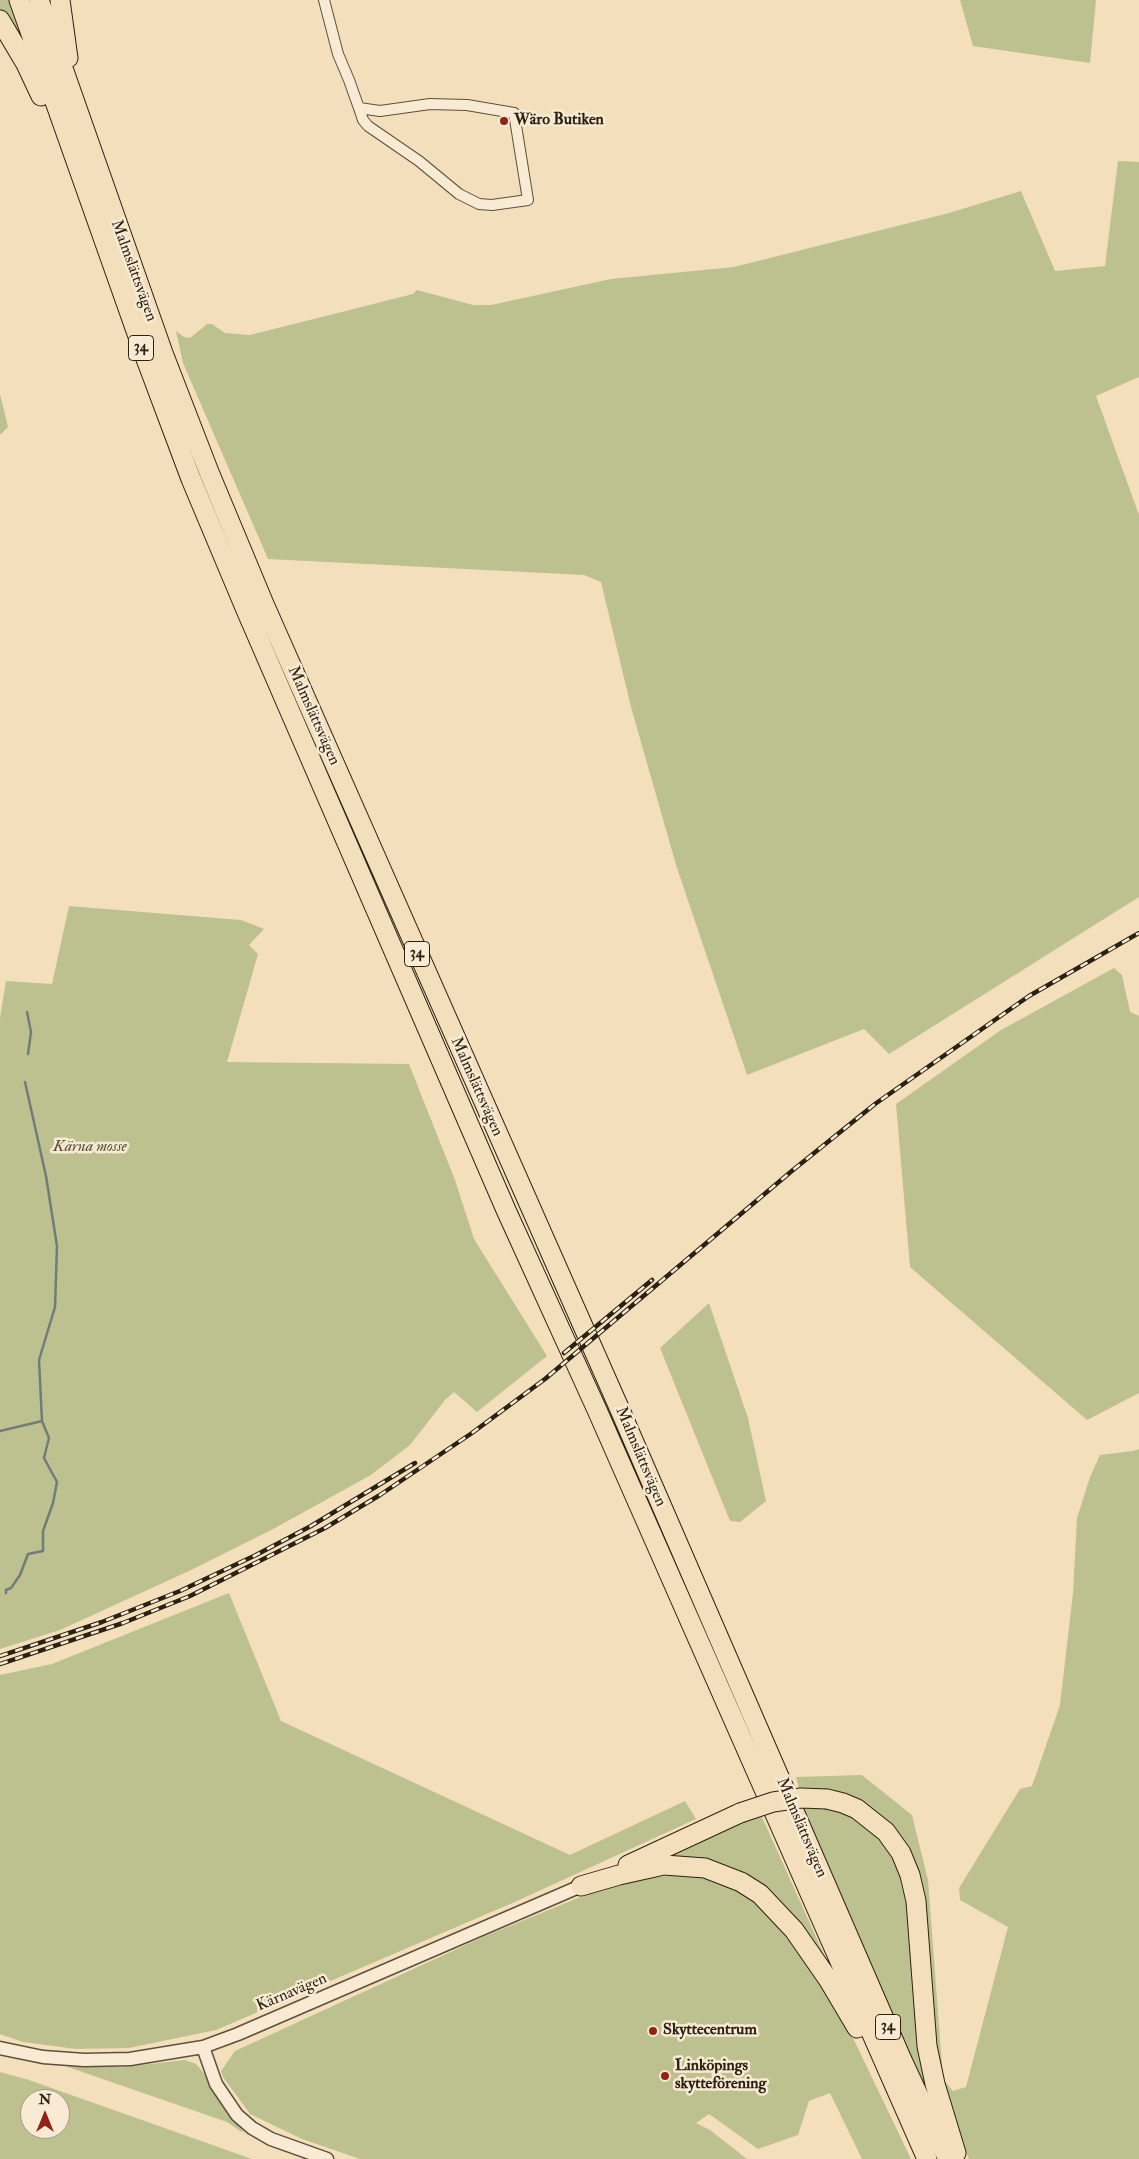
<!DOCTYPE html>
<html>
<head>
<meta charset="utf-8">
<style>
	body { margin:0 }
	#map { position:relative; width:1139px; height:2159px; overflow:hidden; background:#f4dfbc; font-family:"IM FELL Double Pica",serif }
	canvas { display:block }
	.north { position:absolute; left:20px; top:2089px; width:50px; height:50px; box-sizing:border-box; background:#f8ead3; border:1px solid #a69a86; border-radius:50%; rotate:0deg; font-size:14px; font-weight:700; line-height:20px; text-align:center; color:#2b2113 }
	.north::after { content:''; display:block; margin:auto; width:18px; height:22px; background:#8f2418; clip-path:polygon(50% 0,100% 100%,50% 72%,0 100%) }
</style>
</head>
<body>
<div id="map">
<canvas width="1139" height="2159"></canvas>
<div class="north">N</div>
</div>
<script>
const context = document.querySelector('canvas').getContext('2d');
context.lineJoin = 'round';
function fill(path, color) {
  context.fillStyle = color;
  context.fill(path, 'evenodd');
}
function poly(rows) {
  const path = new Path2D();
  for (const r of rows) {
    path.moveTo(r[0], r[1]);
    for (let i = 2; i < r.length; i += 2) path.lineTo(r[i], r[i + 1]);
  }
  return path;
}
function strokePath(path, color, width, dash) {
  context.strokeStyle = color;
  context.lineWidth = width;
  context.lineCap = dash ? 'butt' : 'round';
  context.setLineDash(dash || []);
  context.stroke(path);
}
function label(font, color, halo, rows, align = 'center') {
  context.font = font + ' "IM FELL Double Pica",serif';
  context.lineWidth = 5;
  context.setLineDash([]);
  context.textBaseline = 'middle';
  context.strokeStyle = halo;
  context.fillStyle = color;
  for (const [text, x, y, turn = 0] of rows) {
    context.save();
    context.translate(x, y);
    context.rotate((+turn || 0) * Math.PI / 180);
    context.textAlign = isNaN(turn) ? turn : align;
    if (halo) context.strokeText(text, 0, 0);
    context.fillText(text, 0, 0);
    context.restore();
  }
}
fill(poly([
	[0,0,10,0,28,53,0,10],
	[960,0,1096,0,1090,63,973,46],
	[1118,161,1139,162,1139,377,1096,396,1139,515,1139,897,889,1054,864,1029,747,1075,676,865,631,707,601,582,584,575,268,559,183,363,176,331,184,337,190,338,207,324,212,324,225,333,250,335,413,294,417,290,473,305,491,305,611,279,734,267,949,213,1021,191,1055,271,1105,266],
	[0,394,8,427,0,435],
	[69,906,241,920,264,929,249,945,258,954,227,1062,409,1064,455,1180,474,1239,547,1356,477,1412,454,1392,445,1400,410,1445,371,1475,275,1528,189,1571,60,1630,0,1649,0,1018,6,981,52,984],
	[1114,968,1122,975,1130,1012,1139,1016,1139,1393,1087,1420,910,1267,896,1104,1001,1030],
	[709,1303,748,1418,766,1501,740,1522,730,1521,660,1348],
	[1139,1449,1139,2159,969,2159,946,2103,936,2059,925,1925,887,1822,800,1792,796,1777,862,1775,912,1815,928,1880,943,2079,953,2091,966,2087,1008,1927,960,1900,959,1888,1020,1789,1032,1786,1060,1705,1073,1593,1077,1518,1090,1477,1100,1455,1133,1451],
	[229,1593,281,1721,570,1855,685,1801,696,1819,517,1901,216,2030,129,2048,76,2049,23,2042,0,2034,0,1675,52,1664],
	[801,1805,842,1809,869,1825,894,1854,907,1883,930,2100],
	[761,1815,831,1970,774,1896,744,1873,719,1863,694,1859,654,1860,750,1818],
	[672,1875,712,1877,736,1886,779,1922,842,2015,911,2159,862,2159,830,2093,809,2101,798,2135,758,2149,709,2114,696,2123,710,2130,747,2159,360,2159,302,2139,250,2114,223,2077,221,2071,235,2051,483,1937,607,1886],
	[185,2060,196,2064,203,2072,227,2113,243,2131,242,2132,227,2122,65,2066,124,2067],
	[0,2072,29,2080,252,2159,0,2159],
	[30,2099,60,2099,60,2129,30,2129]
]), '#bdc18f');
strokePath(poly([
	[27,1012,31,1032,28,1054],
	[0,1431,42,1421],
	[6,1593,6,1590,11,1588,20,1575,28,1554,43,1551,43,1531,53,1503,57,1482,44,1458,49,1438,42,1421,39,1360,55,1307,57,1246,46,1176,25,1082]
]), '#727c78', 2.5);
const minor = poly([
	[324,0,338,54,349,80,355,97,359,108,363,120,368,126,419,161,459,194,479,204,492,205,528,200,514,113,467,105,430,104,380,111,359,108]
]);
const tertiary = poly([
	[203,2047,216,2084,237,2115,252,2128,271,2139,327,2159],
	[0,2048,43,2057,84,2060,130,2059,203,2047,238,2034,581,1886]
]);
const motorway = poly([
	[19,0,146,359,191,479,246,610,506,1210,597,1410,927,2159],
	[39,0,163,353,209,472,264,604,617,1403,902,2060,948,2159],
	[60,0,68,58],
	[0,20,26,64,41,96],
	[827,1799,843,1803,857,1809,886,1832,901,1853,910,1875,916,1901,927,2046,935,2084,956,2153],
	[628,1865,740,1813],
	[581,1886,619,1875,664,1865,705,1868,741,1882,760,1894,794,1930,828,1979,857,2028]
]);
strokePath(minor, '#5d503d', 12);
strokePath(tertiary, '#5d503d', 15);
strokePath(motorway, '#2b2113', 21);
strokePath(minor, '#f8ead3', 10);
strokePath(tertiary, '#f8ead3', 12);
strokePath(motorway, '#f4dfbc', 19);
const rail = poly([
	[564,1353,652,1280],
	[0,1656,102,1622,180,1591,256,1555,311,1526,415,1463],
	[0,1664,123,1623,190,1596,325,1528,380,1495,472,1433,545,1379,793,1170,875,1104,1029,996,1139,933]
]);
strokePath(rail, '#2b2113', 4.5);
strokePath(rail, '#f8ead3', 2.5, [8]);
const motorwayBridge = poly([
	[740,1813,773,1802,801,1798,827,1799]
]);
strokePath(motorwayBridge, '#2b2113', 21, []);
strokePath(motorwayBridge, '#f4dfbc', 19);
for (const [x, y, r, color] of [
	[504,121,5,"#8f2418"],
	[653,2031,5,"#8f2418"],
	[665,2076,5,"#8f2418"]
]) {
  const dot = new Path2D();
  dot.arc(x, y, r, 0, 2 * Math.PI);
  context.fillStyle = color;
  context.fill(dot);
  strokePath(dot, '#f8ead3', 2);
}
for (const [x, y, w] of [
	[141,348,25],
	[417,954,25],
	[888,2027,25]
]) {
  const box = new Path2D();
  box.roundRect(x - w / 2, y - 12.5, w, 25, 4);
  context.fillStyle = '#f8ead3';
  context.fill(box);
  strokePath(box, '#2b2113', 1);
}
label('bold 15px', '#2b2113', null, [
	["34",141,348],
	["34",417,954],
	["34",888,2027]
]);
label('bold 16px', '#2b2113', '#f8ead3', [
	["Wäro Butiken",514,121],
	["Skyttecentrum",663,2031],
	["Linköpings",675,2067],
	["skytteförening",675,2085]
], 'left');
label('16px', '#2b2113', '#f8ead3', [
	["Malmslättsvägen",133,271,70],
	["Malmslättsvägen",313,716,66],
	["Malmslättsvägen",476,1087,66],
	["Malmslättsvägen",640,1457,67],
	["Malmslättsvägen",801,1828,67],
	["Kärnavägen",292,1993,-23]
]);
label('italic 16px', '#575138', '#f8ead3', [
	["Kärna mosse",90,1148]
]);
</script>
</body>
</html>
